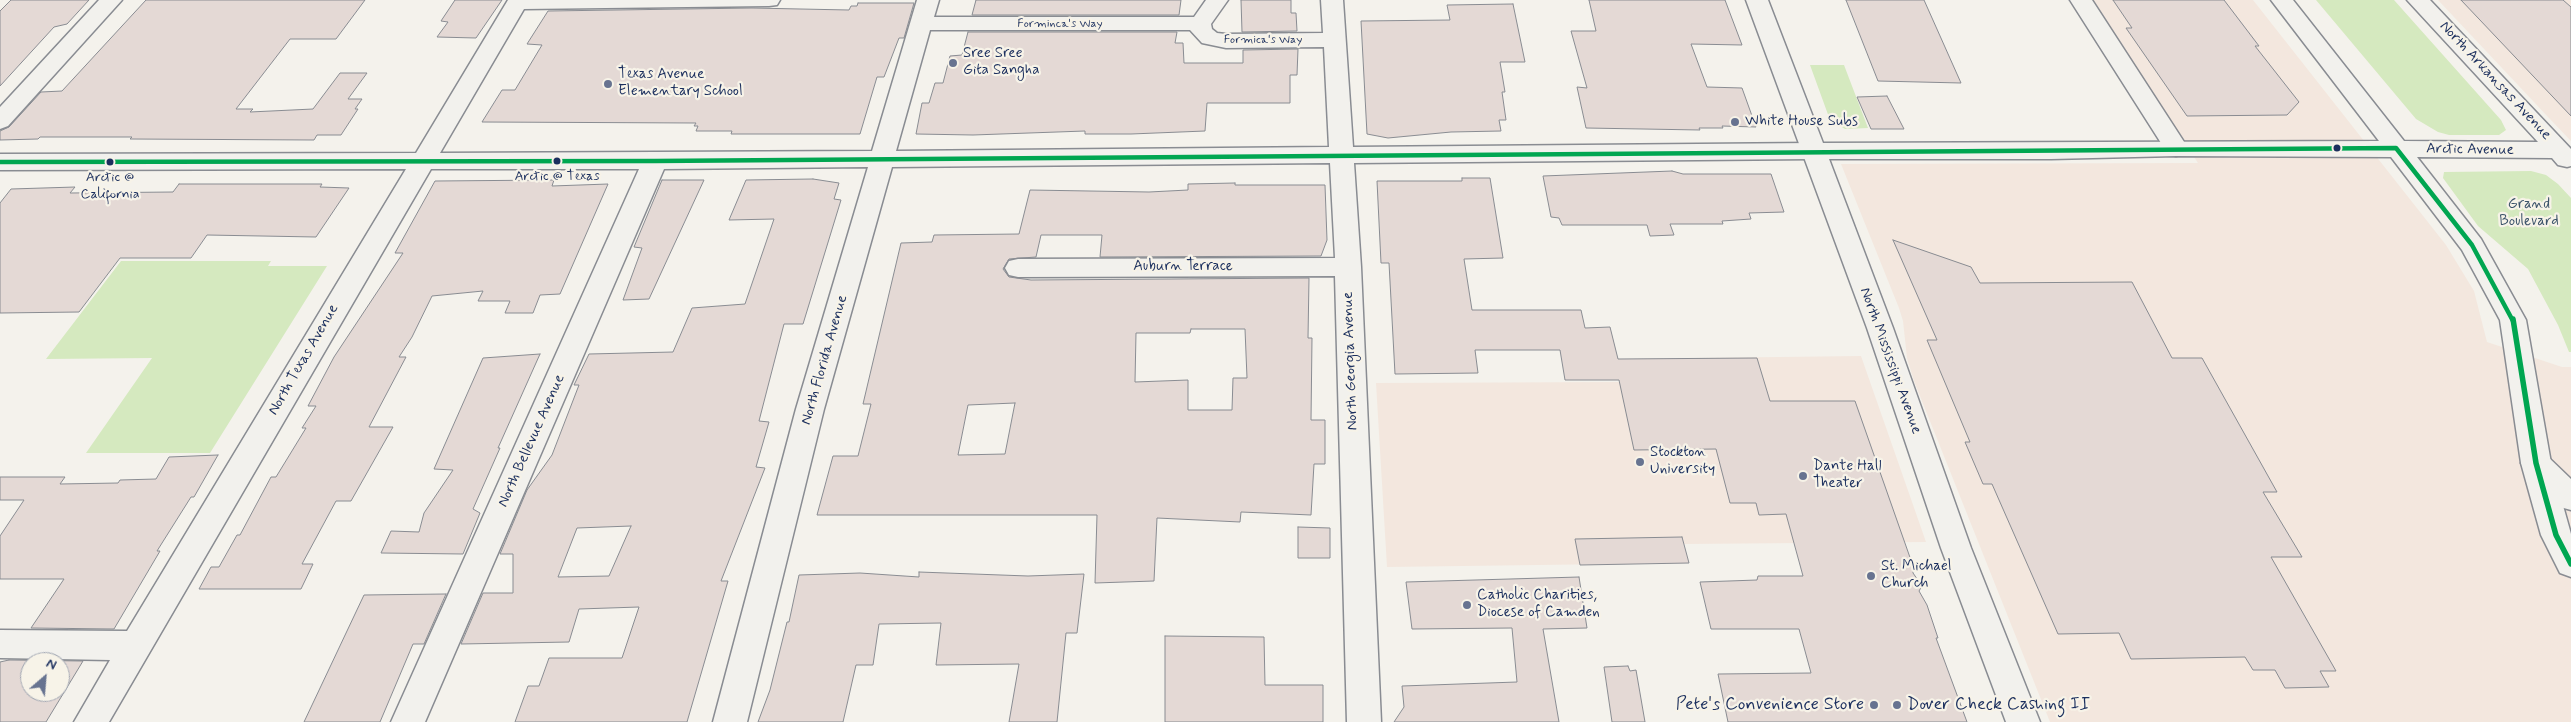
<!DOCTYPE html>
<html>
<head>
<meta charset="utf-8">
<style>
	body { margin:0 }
	#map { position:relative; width:2571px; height:722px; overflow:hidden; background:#f4f2ec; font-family:Mynerve,sans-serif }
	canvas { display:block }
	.north { position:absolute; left:20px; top:652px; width:50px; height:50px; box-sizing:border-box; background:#f7f3e8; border:1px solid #9fa5b1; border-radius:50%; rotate:27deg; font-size:14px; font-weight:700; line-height:20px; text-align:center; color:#1b2f5e }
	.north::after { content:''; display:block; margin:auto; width:18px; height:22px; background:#677390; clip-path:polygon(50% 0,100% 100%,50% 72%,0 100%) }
</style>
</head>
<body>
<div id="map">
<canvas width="2571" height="722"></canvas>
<div class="north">N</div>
</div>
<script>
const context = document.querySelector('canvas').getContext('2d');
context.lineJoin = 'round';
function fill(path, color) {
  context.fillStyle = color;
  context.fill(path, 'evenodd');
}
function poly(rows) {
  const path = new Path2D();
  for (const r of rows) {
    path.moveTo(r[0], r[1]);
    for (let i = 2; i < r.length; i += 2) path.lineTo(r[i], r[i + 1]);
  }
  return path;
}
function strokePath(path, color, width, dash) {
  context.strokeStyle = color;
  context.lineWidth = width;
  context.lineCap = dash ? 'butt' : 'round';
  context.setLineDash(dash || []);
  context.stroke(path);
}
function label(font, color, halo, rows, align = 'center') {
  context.font = font + ' Mynerve,sans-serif';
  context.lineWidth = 4.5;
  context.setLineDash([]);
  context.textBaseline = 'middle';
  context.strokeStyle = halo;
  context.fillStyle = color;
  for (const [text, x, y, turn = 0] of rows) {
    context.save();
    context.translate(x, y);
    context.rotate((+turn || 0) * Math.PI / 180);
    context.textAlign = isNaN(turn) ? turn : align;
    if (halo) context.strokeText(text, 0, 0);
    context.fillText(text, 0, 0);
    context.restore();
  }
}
fill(poly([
	[2090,0,2253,0,2446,245,2474,291,2487,342,2562,367,2571,367,2571,722,2050,722,1914,381,1907,358,1903,321,1899,308,1841,164,2198,163],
	[2438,0,2571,0,2571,141,2549,118],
	[1861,356,1926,542,1684,544,1689,563,1387,567,1376,383,1620,382,1615,359]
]), '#f3e7de');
fill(poly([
	[2316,0,2394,0,2501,120,2506,130,2499,135,2449,135,2438,132,2416,119],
	[1810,65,1844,65,1868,128,1845,129,1830,120],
	[2531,171,2546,175,2558,184,2571,198,2571,352,2569,352,2558,325,2528,269,2478,226,2443,178,2444,172],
	[121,261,271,261,268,266,327,266,210,453,86,453,152,358,46,359]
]), '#d5e9bf');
const building = poly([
	[11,0,89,0,67,24,54,27,0,86,0,11,11,0],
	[146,0,365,0,336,39,290,39,236,109,253,109,250,112,313,109,340,73,367,73,348,99,362,99,355,109,358,109,341,135,317,135,314,140,130,139,132,137,40,137,38,139,0,140,0,131,9,127,41,92,62,91,146,0],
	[455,0,502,0,476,38,437,37,448,22,441,21,455,0],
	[976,0,1181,0,1179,15,972,15,976,0],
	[1241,0,1291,0,1291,13,1296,13,1297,31,1242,32,1241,0],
	[1589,0,1725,0,1742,45,1691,44,1707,87,1742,88,1756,127,1722,126,1723,128,1699,128,1700,130,1586,128,1577,87,1587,88,1571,31,1596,31,1589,0],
	[1846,0,1924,0,1961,83,1878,81,1846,0],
	[2113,0,2224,0,2259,46,2255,46,2299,102,2287,115,2187,116,2126,28,2132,28,2113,0],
	[2461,0,2563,0,2571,7,2571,116,2461,0],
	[858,3,914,3,904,38,899,38,884,77,877,77,860,134,731,134,732,131,696,131,698,126,694,126,696,123,482,122,502,90,515,90,542,45,527,44,548,11,752,8,849,10,851,6,857,6,858,3],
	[1513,4,1525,62,1500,62,1505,92,1502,92,1506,120,1499,120,1501,131,1451,132,1388,138,1367,134,1361,21,1450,20,1447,5,1513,4],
	[968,32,1177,32,1175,43,1183,43,1184,63,1243,63,1243,50,1298,49,1297,75,1290,75,1290,103,1207,103,1205,131,1131,134,1085,134,1085,131,973,135,916,134,922,103,929,103,935,83,943,83,950,56,962,55,968,32],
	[1887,96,1904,129,1871,129,1857,97,1887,96],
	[1672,171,1683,174,1771,174,1784,212,1749,213,1751,219,1722,221,1723,224,1670,224,1674,235,1650,236,1647,225,1562,225,1559,218,1551,217,1543,176,1672,171],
	[1462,178,1490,178,1503,258,1464,259,1472,310,1581,310,1585,328,1610,327,1618,359,1757,358,1770,401,1855,401,1913,566,1913,573,1922,586,1919,591,1927,605,1938,638,1936,638,1967,722,1728,722,1718,674,1811,673,1799,629,1711,629,1700,582,1757,580,1758,576,1803,576,1786,514,1759,515,1756,503,1730,503,1716,449,1634,450,1619,380,1565,380,1560,350,1475,350,1478,373,1395,374,1389,263,1381,263,1377,181,1462,181,1462,178],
	[813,179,839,183,834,199,841,200,803,324,784,324,759,421,769,422,756,467,765,468,721,581,728,581,687,722,515,722,528,686,539,686,549,658,622,658,639,607,579,609,569,642,461,644,483,593,513,593,513,554,500,554,527,490,552,455,579,385,574,385,589,354,673,352,692,308,745,304,774,219,729,220,746,180,813,179],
	[631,526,609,576,558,577,577,528,631,526],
	[554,180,552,186,608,184,560,294,540,295,533,313,505,313,510,301,478,301,483,291,432,296,412,337,399,357,406,357,369,427,393,427,351,501,336,501,302,564,313,564,301,589,199,589,211,567,219,567,237,535,240,535,271,477,276,477,306,428,302,428,316,406,308,406,334,357,403,253,395,253,435,181,554,180],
	[662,180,704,180,649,299,623,300,642,248,634,247,662,180],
	[1235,183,1235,185,1325,185,1327,240,1321,256,1100,257,1102,235,1041,235,1036,257,1009,259,1003,269,1009,277,1031,280,1309,278,1308,338,1312,338,1311,420,1325,420,1325,464,1314,464,1311,515,1241,512,1240,522,1157,518,1154,581,1095,583,1097,515,817,515,833,456,858,456,871,404,863,404,901,243,932,242,934,235,1019,234,1030,190,1149,192,1188,190,1188,184,1235,183],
	[1191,329,1245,329,1247,378,1233,378,1232,410,1188,410,1188,380,1135,382,1136,333,1190,333,1191,329],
	[1015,403,1005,454,958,455,968,405,1015,403],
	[179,184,322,184,320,187,349,188,316,237,207,235,191,258,120,258,79,312,0,313,0,203,11,189,75,187,70,193,173,192,179,184],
	[1893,240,1971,267,1980,283,2132,282,2172,358,2202,358,2277,492,2263,492,2302,557,2271,557,2336,671,2320,671,2329,687,2285,688,2275,670,2253,670,2245,657,2131,659,2119,633,2058,634,1992,484,1983,484,1965,442,1970,442,1927,340,1937,340,1893,240],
	[540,354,498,448,500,448,473,509,480,513,463,554,381,553,391,531,419,532,424,513,453,470,434,469,483,358,540,354],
	[218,455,194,497,191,497,157,551,160,551,114,629,31,628,64,579,0,579,0,536,24,500,0,500,0,477,65,477,60,484,118,483,120,480,156,479,169,457,218,455],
	[1298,527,1330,528,1330,558,1298,558,1298,527],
	[1682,537,1689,563,1580,565,1575,539,1682,537],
	[919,572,1028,576,1084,574,1077,633,1066,633,1057,722,1009,722,1019,664,936,665,941,623,879,624,873,665,856,665,843,722,758,722,770,690,787,622,789,622,799,575,860,573,919,577,919,572],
	[1579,577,1587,628,1543,629,1559,722,1394,722,1404,707,1402,686,1517,682,1512,628,1412,629,1406,582,1579,577],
	[446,594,424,644,413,644,380,722,304,722,364,595,446,594],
	[1165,636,1264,637,1265,685,1323,685,1323,722,1165,722,1165,636],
	[9,660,83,661,46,722,0,722,0,662,9,660],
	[30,662,60,662,60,692,30,692,30,662],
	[1628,666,1630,671,1636,670,1645,722,1612,722,1604,667,1628,666]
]);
fill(building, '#e4d9d5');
strokePath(building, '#898c92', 1);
const minor = poly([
	[99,0,122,0,8,126,0,129,0,107,99,0],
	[508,0,780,0,777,5,769,6,524,9,440,153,872,151,917,0,939,0,934,17,1194,17,1206,0,1228,0,1211,24,1212,29,1217,33,1226,34,1323,33,1321,0,1343,0,1353,147,1812,143,1820,145,1824,151,1820,157,1812,159,1354,163,1361,267,1381,722,1347,722,1335,276,1018,277,1009,275,1005,268,1009,261,1018,259,1335,258,1330,163,892,167,824,409,747,722,713,722,796,409,868,167,664,169,425,722,391,722,639,169,431,169,109,722,74,722,110,660,0,658,0,630,127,631,406,169,0,170,0,154,416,153,508,0],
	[930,30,1190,30,1202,43,1226,48,1324,47,1329,147,896,151,930,30],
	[2070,0,2092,0,2188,148,2184,154,2176,156,2168,154,2070,0],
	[2536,451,2546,455,2571,479,2571,510,2560,507,2526,471,2521,463,2526,455,2536,451]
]);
const major = poly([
	[1746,0,1768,0,1823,143,2379,141,2271,0,2293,0,2404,141,2538,142,2407,0,2430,0,2571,149,2571,166,2567,167,2558,165,2552,158,2417,157,2481,239,2526,320,2551,463,2571,534,2571,577,2560,573,2541,535,2521,463,2500,320,2462,250,2391,157,2176,156,2051,159,1829,159,1893,328,1971,548,2040,722,2006,722,1941,548,1867,328,1746,0]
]);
strokePath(minor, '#898c92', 3);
strokePath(major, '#898c92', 3);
fill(minor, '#f2f1ed');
fill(major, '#f2f1ed');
strokePath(poly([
	[0,162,655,161,2396,148,2472,245,2513,321]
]), '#00a651', 4.5);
strokePath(poly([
	[2513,319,2536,463,2556,535,2571,564]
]), '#00a651', 5.5);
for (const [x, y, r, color] of [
	[953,63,5,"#677390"],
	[608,84,5,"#677390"],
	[1735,122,5,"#677390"],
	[2337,148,4.5,"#1b2f5e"],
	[557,161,4.5,"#1b2f5e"],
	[110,162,4.5,"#1b2f5e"],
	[1640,462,5,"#677390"],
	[1803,476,5,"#677390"],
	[1871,576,5,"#677390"],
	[1467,605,5,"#677390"],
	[1874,705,5,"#677390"],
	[1897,705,5,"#677390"]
]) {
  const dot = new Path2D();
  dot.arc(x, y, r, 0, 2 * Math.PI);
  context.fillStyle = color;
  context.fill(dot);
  strokePath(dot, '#f7f3e8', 2);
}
label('12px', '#1b2f5e', '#f7f3e8', [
	["Forminca's Way",1060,24],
	["Formica's Way",1263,40]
]);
label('14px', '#1b2f5e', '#f7f3e8', [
	["Arctic @ Texas",557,177],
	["Arctic @",110,178],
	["California",110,195]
]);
label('15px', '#1b2f5e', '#f7f3e8', [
	["Sree Sree",963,54],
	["Gita Sangha",963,71],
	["Texas Avenue",618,75],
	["Elementary School",618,92],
	["White House Subs",1745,122],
	["Stockton",1650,453],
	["University",1650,470],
	["Dante Hall",1813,467],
	["Theater",1813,484],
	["St. Michael",1881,567],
	["Church",1881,584],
	["Catholic Charities,",1477,596],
	["Diocese of Camden",1477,613]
], 'left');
label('15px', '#1b2f5e', '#f7f3e8', [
	["North Arkansas Avenue",2495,81,47],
	["Arctic Avenue",2470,150,1],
	["Auburn Terrace",1183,267],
	["North Texas Avenue",304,360,-60],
	["North Florida Avenue",825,360,-74],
	["North Georgia Avenue",1351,361,-92],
	["North Mississippi Avenue",1890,361,70],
	["North Bellevue Avenue",532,441,-66]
]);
label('15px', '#3b536a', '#f7f3e8', [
	["Grand",2529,205],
	["Boulevard",2529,222]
]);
label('18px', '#1b2f5e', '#f7f3e8', [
	["Pete's Convenience Store",1864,705],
	["Dover Check Cashing II",1907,705,"left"]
], 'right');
</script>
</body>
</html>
